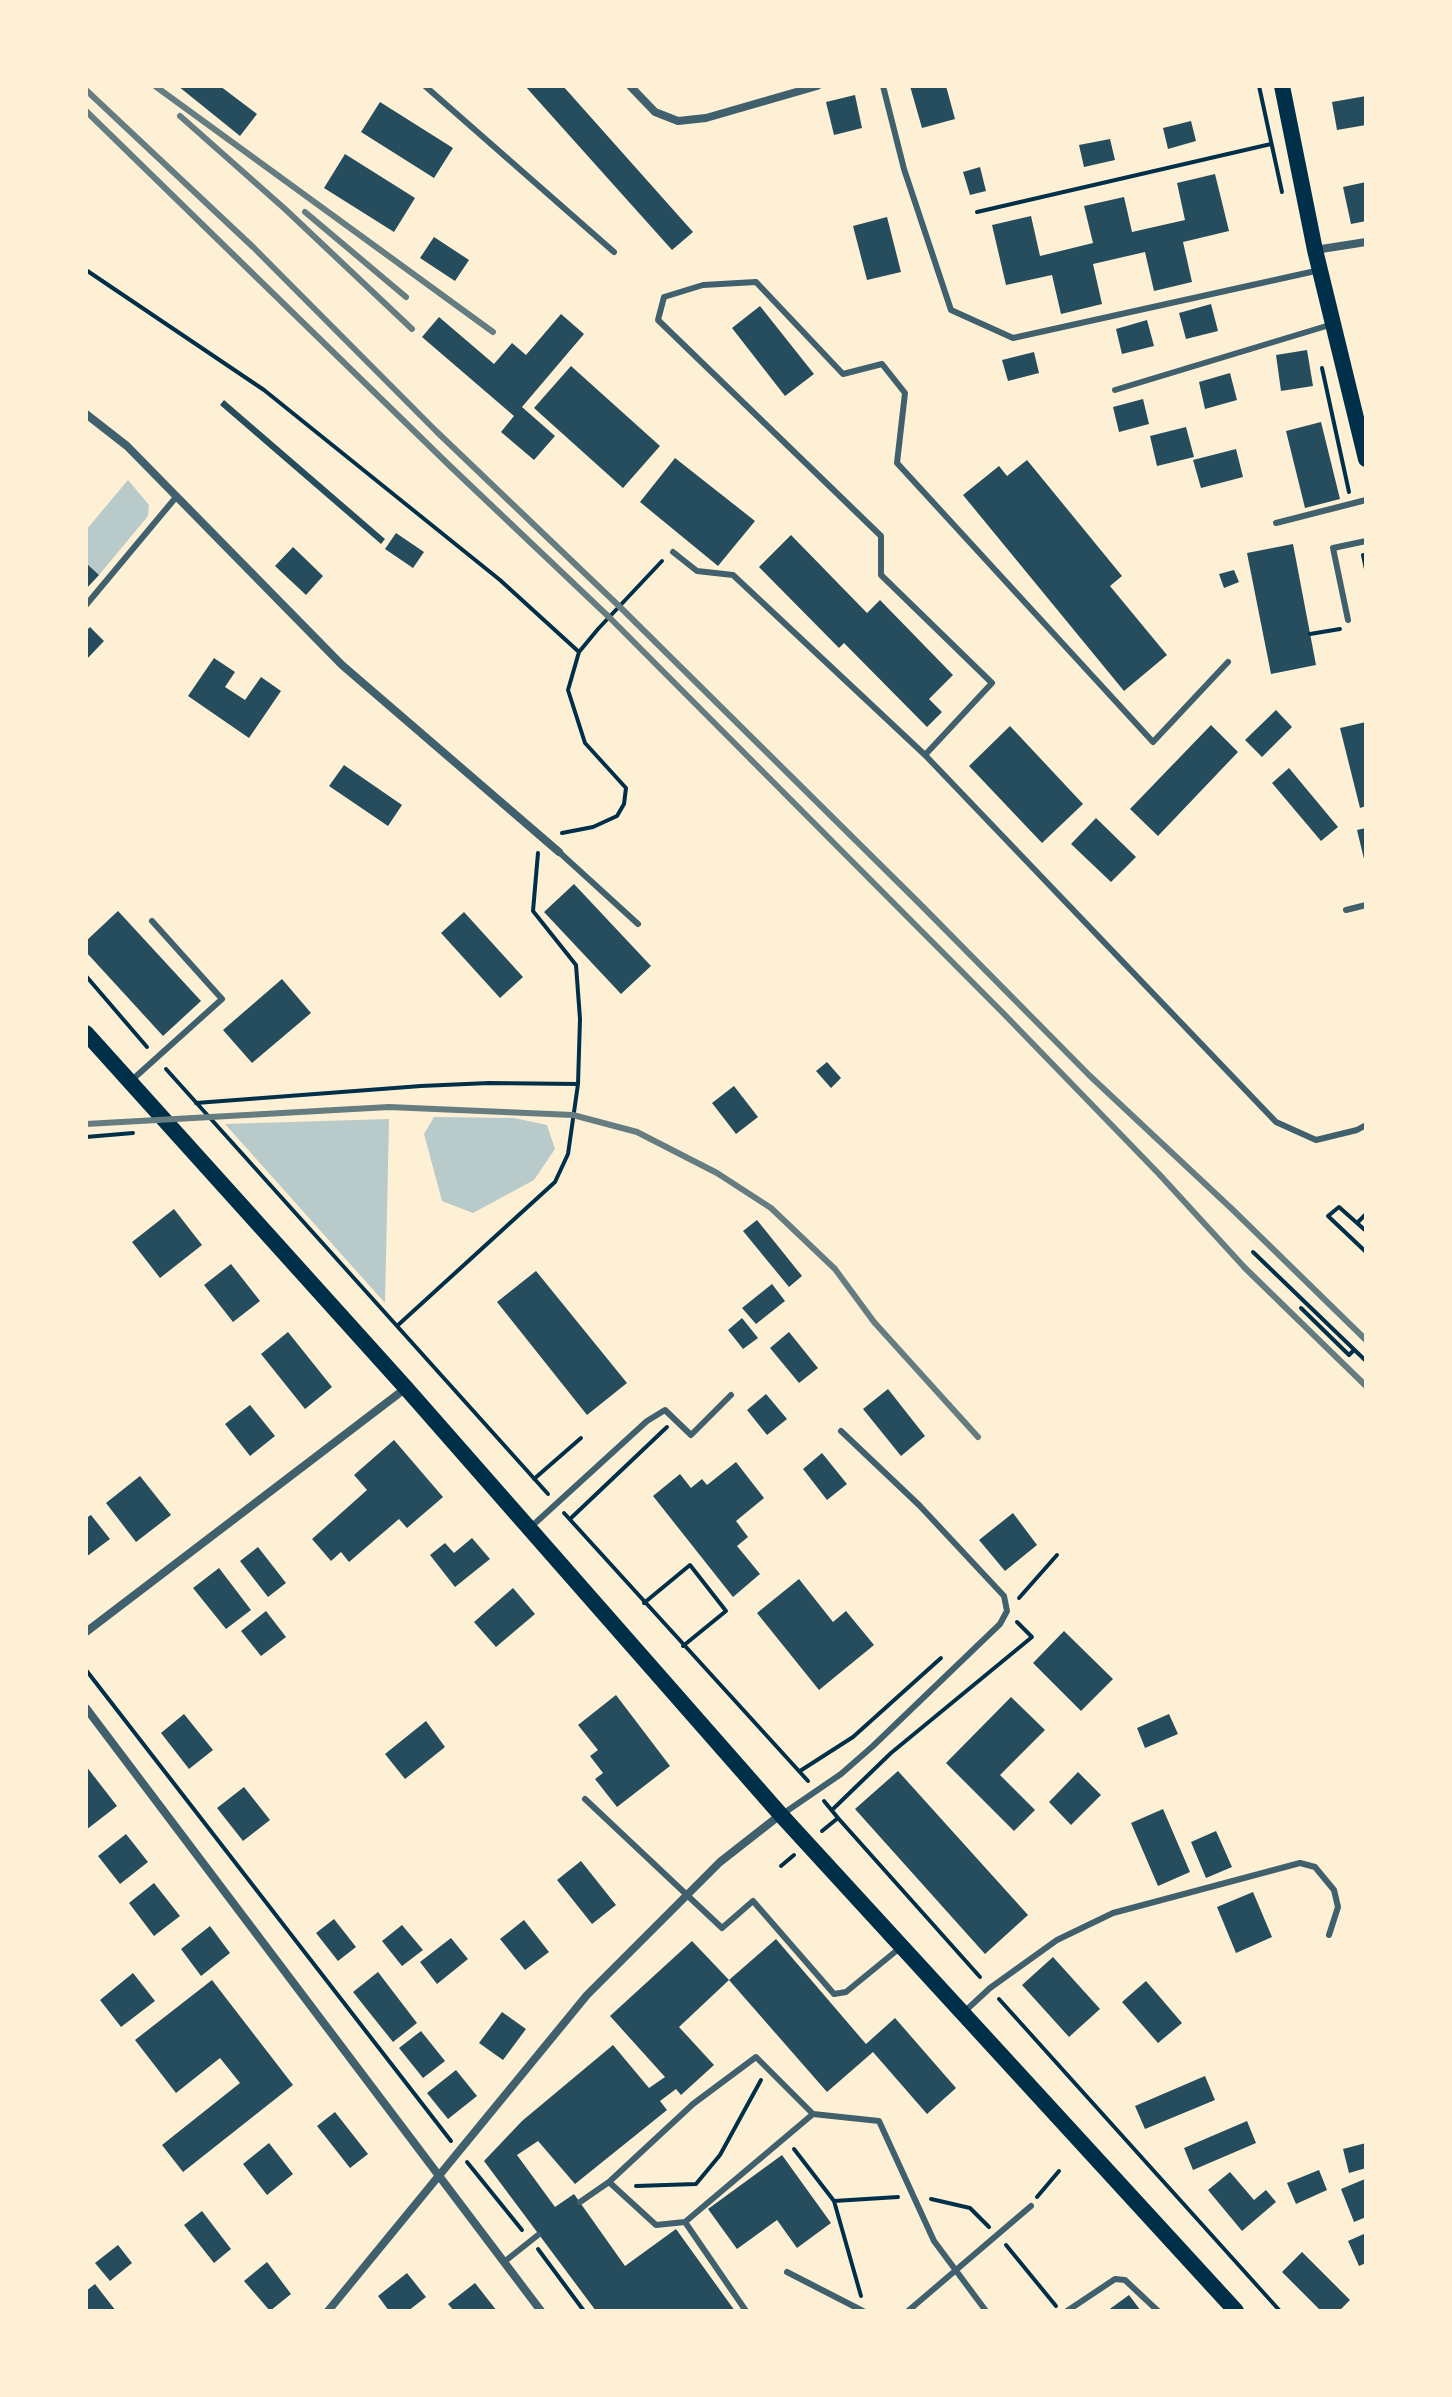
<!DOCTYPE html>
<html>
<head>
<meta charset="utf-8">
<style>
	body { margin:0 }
	#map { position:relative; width:1452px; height:2397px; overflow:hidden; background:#fdf0d5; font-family:Helvetica,sans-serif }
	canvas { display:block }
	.frame { position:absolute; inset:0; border:88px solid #fdf0d5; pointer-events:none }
</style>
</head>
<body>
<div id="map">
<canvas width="1452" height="2397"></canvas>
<div class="frame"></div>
</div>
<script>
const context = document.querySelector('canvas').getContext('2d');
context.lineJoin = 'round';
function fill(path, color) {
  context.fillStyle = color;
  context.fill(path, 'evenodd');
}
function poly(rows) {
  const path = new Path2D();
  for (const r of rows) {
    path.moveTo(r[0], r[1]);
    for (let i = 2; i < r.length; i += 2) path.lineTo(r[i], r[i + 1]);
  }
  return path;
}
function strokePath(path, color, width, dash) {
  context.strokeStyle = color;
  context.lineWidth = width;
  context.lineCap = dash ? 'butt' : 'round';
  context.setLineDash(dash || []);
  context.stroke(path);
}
fill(poly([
	[128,480,149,505,148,516,99,575,86,563,86,530],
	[434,1117,514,1118,547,1125,555,1149,534,1180,473,1213,442,1201,424,1134],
	[389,1119,385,1303,225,1124]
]), '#b9caca');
fill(poly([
	[178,86,220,86,257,114,240,136],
	[525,86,563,86,693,232,672,250],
	[910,86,946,86,955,119,922,128],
	[855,95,862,128,834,135,826,102],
	[1366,96,1366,125,1337,130,1332,102],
	[380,102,453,148,434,178,361,132],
	[1191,121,1196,141,1168,149,1163,128],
	[1110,139,1115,160,1084,167,1079,145],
	[345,154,415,198,394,232,324,188],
	[980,167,986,191,970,195,963,172],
	[1215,174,1229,231,1183,242,1192,282,1154,291,1145,252,1093,264,1102,304,1061,314,1052,275,1006,285,992,225,1031,216,1040,256,1093,243,1084,206,1124,197,1132,232,1185,220,1177,183],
	[1366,182,1366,221,1351,224,1343,187],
	[887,217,901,272,867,280,853,226],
	[434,237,469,260,455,281,420,258],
	[1211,304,1218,331,1186,339,1179,313],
	[760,306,814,374,785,396,732,328],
	[561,314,584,334,522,407,555,436,534,460,501,432,514,416,422,337,439,317,494,364,512,343,526,355],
	[1147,320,1154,346,1122,354,1116,329],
	[1307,350,1313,386,1281,391,1276,355],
	[1034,352,1039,373,1008,381,1002,360],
	[571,366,660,446,623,488,534,408],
	[1230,373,1237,400,1205,409,1199,382],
	[1143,399,1149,424,1119,432,1113,407],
	[224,400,385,539,381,544,220,405],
	[1321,422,1340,499,1305,508,1286,431],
	[1186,427,1194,457,1157,466,1150,436],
	[1236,449,1243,477,1201,488,1193,460],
	[675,458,755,521,718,566,640,502],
	[1027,460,1122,576,1110,586,1167,655,1124,691,963,495,999,466,1007,476],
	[396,533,424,552,413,568,385,549],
	[791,535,867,613,880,600,953,675,929,699,942,712,927,727,844,643,839,648,759,567],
	[1293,544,1316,665,1271,674,1247,553],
	[293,547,323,576,306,595,275,566],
	[86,563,99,575,86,589],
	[1234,570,1239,582,1224,588,1219,574],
	[90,627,104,641,86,660,86,631],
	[214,658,235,672,225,687,245,700,261,677,281,691,249,738,188,696],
	[1276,710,1292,727,1262,757,1245,740],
	[1366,722,1366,806,1360,808,1340,728],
	[1211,725,1238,752,1158,836,1130,809],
	[1010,726,1083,804,1042,843,969,766],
	[344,765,402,805,388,826,329,786],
	[1289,768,1338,827,1321,841,1272,783],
	[1096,818,1136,857,1111,882,1071,844],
	[1366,828,1366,863,1365,863,1357,830],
	[574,884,651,966,621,994,544,912],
	[118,911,201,1001,163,1036,86,952,86,941],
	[464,912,523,977,500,998,441,933],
	[282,979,311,1013,252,1063,223,1030],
	[827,1062,841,1078,831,1088,816,1071],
	[734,1086,758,1117,736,1134,712,1103],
	[174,1209,202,1245,160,1278,132,1242],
	[757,1220,802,1276,789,1287,743,1231],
	[231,1264,260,1301,233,1322,204,1285],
	[536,1271,627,1383,587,1415,497,1302],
	[772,1284,785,1301,756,1324,742,1308],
	[742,1318,758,1338,743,1349,728,1330],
	[288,1332,332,1387,305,1409,261,1354],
	[789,1332,818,1368,799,1383,770,1348],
	[888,1389,925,1436,901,1456,863,1409],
	[766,1394,787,1419,767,1435,747,1410],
	[250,1405,275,1436,250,1456,225,1424],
	[394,1440,443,1497,407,1528,399,1519,349,1562,341,1552,331,1561,312,1539,367,1490,354,1475],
	[822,1453,847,1484,827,1500,803,1469],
	[736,1462,764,1498,736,1521,748,1537,737,1546,760,1574,733,1597,653,1496,680,1474,691,1488,702,1479,707,1485],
	[140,1476,171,1515,136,1542,106,1503],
	[1013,1513,1037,1545,1005,1571,979,1540],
	[91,1515,110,1539,86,1557,86,1518],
	[472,1538,490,1559,455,1587,430,1555,445,1543,454,1553],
	[258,1547,286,1583,268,1597,240,1561],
	[219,1568,251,1610,226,1629,193,1588],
	[799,1579,833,1622,846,1611,874,1645,819,1690,757,1613],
	[513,1588,535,1614,496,1647,474,1622],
	[266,1611,286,1637,261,1656,241,1631],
	[1064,1631,1113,1679,1081,1711,1033,1663],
	[616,1695,670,1766,617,1807,595,1779,603,1773,590,1756,598,1750,578,1725],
	[1011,1697,1045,1730,1000,1775,1035,1810,1014,1831,946,1763],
	[184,1714,213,1750,189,1769,161,1733],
	[1169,1714,1178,1734,1145,1748,1137,1728],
	[426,1721,445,1747,405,1779,385,1754],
	[86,1766,117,1806,86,1830],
	[898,1771,1028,1915,985,1954,855,1809],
	[1078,1772,1101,1795,1071,1825,1049,1802],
	[244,1787,270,1820,243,1841,217,1808],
	[1163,1809,1190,1872,1158,1886,1131,1823],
	[1216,1831,1232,1867,1206,1878,1191,1842],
	[126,1834,148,1862,120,1884,98,1856],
	[581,1861,616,1905,592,1924,557,1880],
	[154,1883,180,1916,154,1936,129,1903],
	[1253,1892,1272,1937,1236,1953,1217,1907],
	[334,1919,356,1947,338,1961,316,1933],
	[524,1920,549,1952,525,1970,500,1939],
	[402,1925,423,1950,402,1966,382,1941],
	[210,1926,230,1953,201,1976,181,1949],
	[451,1938,468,1959,437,1984,420,1962],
	[776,1939,866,2044,895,2018,956,2088,927,2114,873,2052,827,2092,729,1980],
	[692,1941,729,1980,679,2027,714,2065,681,2095,676,2089,660,2101,667,2110,575,2184,538,2141,517,2155,555,2207,574,2194,625,2266,676,2229,735,2311,596,2311,484,2161,522,2121,613,2045,649,2088,665,2077,610,2016],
	[1053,1957,1100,2009,1069,2037,1022,1985],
	[378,1972,417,2023,393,2042,353,1992],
	[133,1973,155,2001,121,2027,100,2000],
	[212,1980,293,2085,183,2172,162,2145,240,2083,220,2058,176,2093,135,2040],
	[1146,1981,1182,2023,1158,2043,1122,2002],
	[502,2012,526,2029,503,2060,479,2043],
	[421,2031,445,2061,423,2078,399,2048],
	[456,2070,477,2096,448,2119,427,2093],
	[1205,2076,1215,2100,1145,2129,1135,2106],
	[335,2112,368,2154,350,2168,317,2126],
	[1247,2121,1256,2143,1193,2170,1184,2148],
	[269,2143,293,2174,267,2195,243,2164],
	[1366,2143,1366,2168,1349,2173,1343,2149],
	[782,2155,831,2223,797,2248,777,2220,737,2249,708,2209],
	[1319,2170,1327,2190,1296,2204,1287,2183],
	[1230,2172,1254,2200,1266,2190,1276,2202,1242,2231,1208,2190],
	[1365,2179,1366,2217,1354,2222,1341,2189],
	[202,2211,231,2249,214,2263,184,2225],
	[1366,2233,1366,2263,1359,2266,1348,2241],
	[118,2245,132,2263,110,2281,95,2263],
	[1302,2252,1350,2300,1339,2311,1321,2311,1282,2272],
	[267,2262,291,2294,270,2311,244,2281],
	[407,2273,426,2297,408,2311,389,2311,378,2296],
	[475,2283,497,2311,454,2311,448,2304],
	[95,2284,116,2311,86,2311,86,2291],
	[1129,2295,1141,2311,1107,2311]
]), '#264d5e');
strokePath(poly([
	[1259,86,1282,192],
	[977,212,1271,144],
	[86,270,264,390,500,580,579,652],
	[1322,368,1349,492],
	[1363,555,1366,569],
	[1310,634,1340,629],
	[562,833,593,827,617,816,624,804,626,788,585,743,568,690,579,652,598,629,662,561],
	[86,976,147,1047],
	[166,1069,548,1494],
	[196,1103,421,1086,489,1083,578,1084],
	[86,1137,133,1133],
	[1366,1214,1357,1223,1339,1207,1328,1216,1366,1252],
	[1357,1223,1366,1231],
	[1253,1252,1366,1361],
	[1301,1308,1349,1355,1354,1350],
	[397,1326,555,1182,568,1154,578,1084,580,1019,576,965,533,911,538,853],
	[534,1479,581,1438],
	[564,1513,808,1781],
	[570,1519,667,1427],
	[1019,1598,1057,1555],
	[644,1603,690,1565,726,1611,683,1646],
	[86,1670,451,2141],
	[800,1771,853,1737,941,1658],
	[832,1810,891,1753,1032,1637,1017,1622],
	[838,1818,980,1977],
	[822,1831,838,1818,824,1801],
	[781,1866,794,1855],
	[999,1999,1280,2311],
	[794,2149,834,2201],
	[467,2162,522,2230],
	[636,2186,696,2184,720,2155,761,2080],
	[1037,2197,1059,2171],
	[931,2199,970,2208,989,2227],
	[1006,2245,1056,2306],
	[538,2249,584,2311],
	[861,2296,834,2201,898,2197]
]), '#003049', 4);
strokePath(poly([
	[425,86,614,252],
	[883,86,904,169,951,310,1013,338,1320,270],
	[1115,390,1333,324],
	[1276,523,1366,500],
	[673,552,697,571,733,575,925,755,1276,1122,1316,1140,1357,1130,1366,1125],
	[86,605,177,496],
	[1348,620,1333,548,1366,541],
	[925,755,992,683,881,575,881,536,658,320,664,297,703,285,756,282,843,374,882,364,905,393,897,463,1153,742,1228,662],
	[559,852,638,924],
	[1346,910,1366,905],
	[133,1079,222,999,152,921],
	[532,1526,647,1421,665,1410,691,1435,731,1395],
	[585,1799,722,1928,753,1901,834,1994,846,1992,901,1947],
	[784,1813,841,1774,873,1746,1000,1624,1007,1611,1004,1596,919,1505,841,1431],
	[963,2013,990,1988,1057,1940,1113,1913,1300,1863,1315,1867,1334,1890,1338,1907,1329,1935],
	[813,2114,685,2222,656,2225,609,2182,693,2104,756,2057,813,2114,879,2121,934,2241,986,2311],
	[580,2202,609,2182],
	[685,2222,746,2311],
	[504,2262,538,2235],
	[787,2272,863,2311],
	[908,2311,1031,2206],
	[1067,2311,1115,2279,1125,2280,1158,2311]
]), '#3f606c', 6);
strokePath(poly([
	[630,86,655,112,678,121,706,118,817,86],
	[1315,250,1366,242],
	[86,414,127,446,342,665,559,852],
	[86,1632,406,1388],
	[86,1708,541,2311],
	[328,2311,587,1995,720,1862,780,1815]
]), '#3f606c', 8);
strokePath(poly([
	[1282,86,1315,250,1366,459],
	[86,1033,406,1388,781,1815,1236,2311]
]), '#003049', 16);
strokePath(poly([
	[155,86,493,332],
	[86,90,253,247,437,432,620,607,920,904,1090,1076,1233,1210,1366,1340],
	[86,111,451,467,610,618,1004,1014,1159,1174,1245,1268,1366,1386],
	[180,116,285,209,412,329],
	[305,212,406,297],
	[86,1124,389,1107,573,1115,637,1132,717,1173,771,1208,835,1269,874,1322,978,1437]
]), '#657d81', 6);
</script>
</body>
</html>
